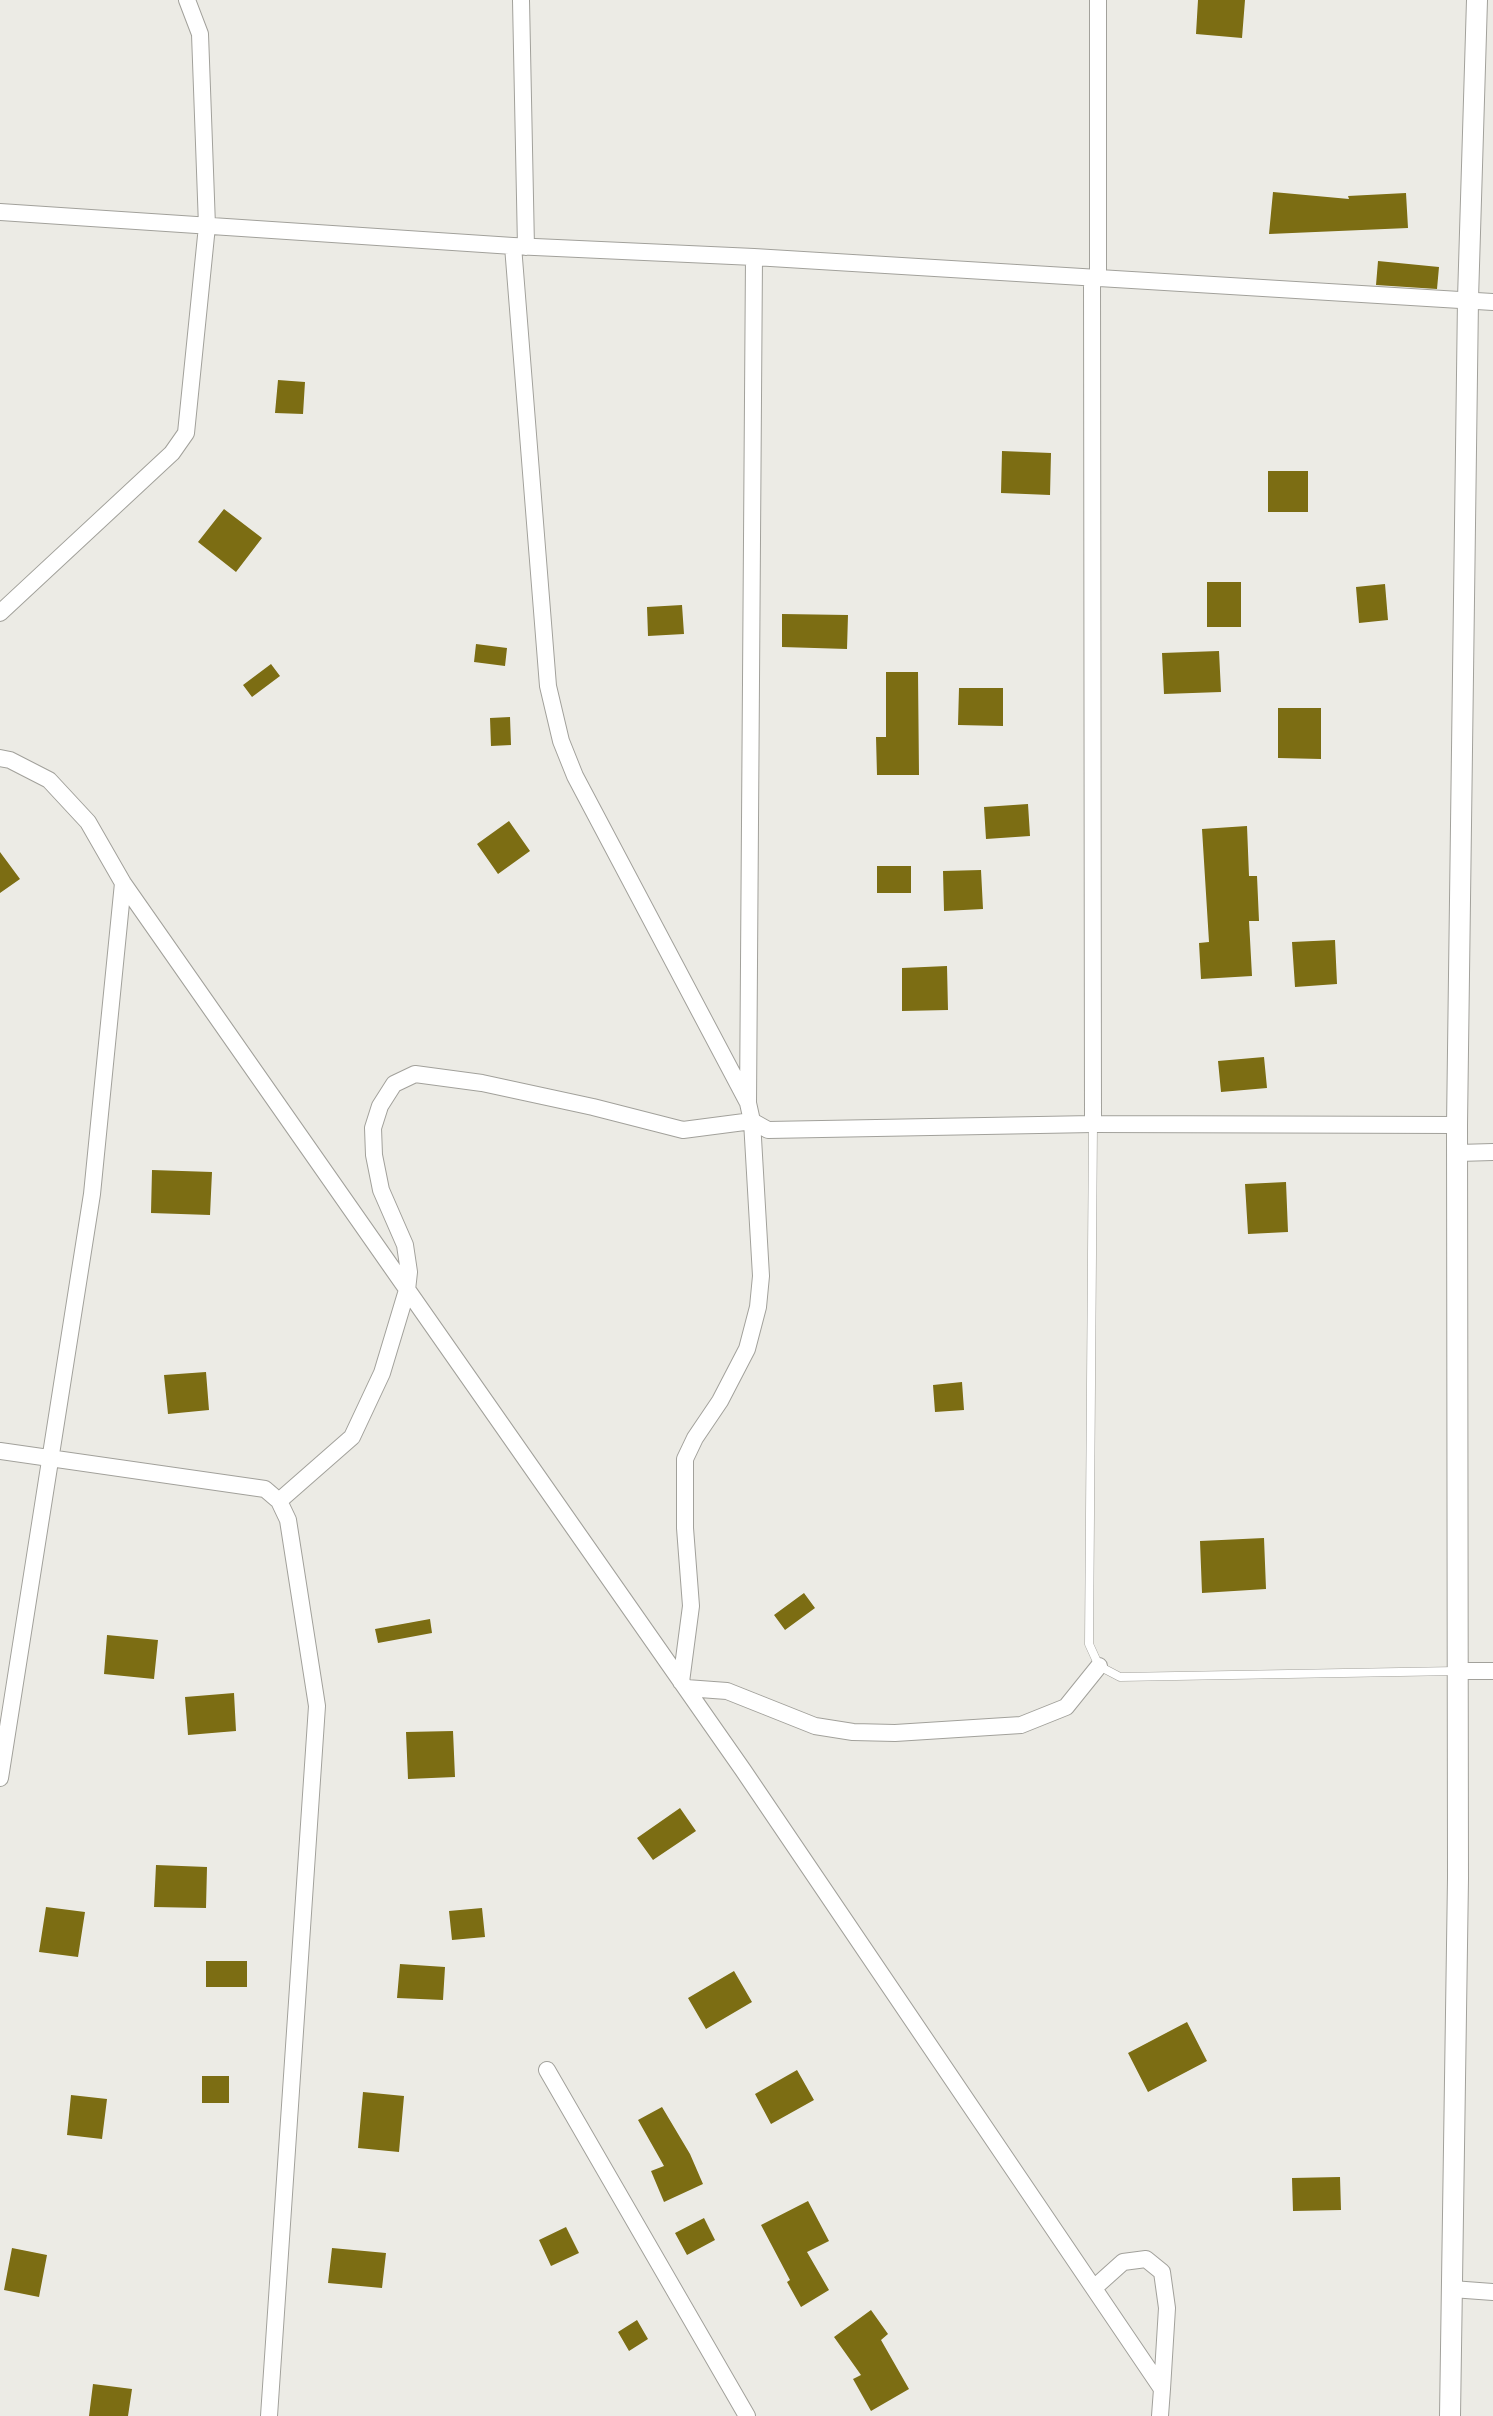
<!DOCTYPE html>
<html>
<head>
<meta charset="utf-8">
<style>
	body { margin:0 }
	canvas { display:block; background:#ecebe5 }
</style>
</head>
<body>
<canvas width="1493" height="2416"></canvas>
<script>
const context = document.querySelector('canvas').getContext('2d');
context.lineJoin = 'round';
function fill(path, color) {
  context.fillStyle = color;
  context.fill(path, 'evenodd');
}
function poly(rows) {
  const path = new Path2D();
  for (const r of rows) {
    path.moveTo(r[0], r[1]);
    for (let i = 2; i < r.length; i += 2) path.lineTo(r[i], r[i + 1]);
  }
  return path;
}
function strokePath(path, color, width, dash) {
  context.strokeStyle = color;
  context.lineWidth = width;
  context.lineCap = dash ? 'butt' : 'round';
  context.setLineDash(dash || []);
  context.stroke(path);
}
fill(poly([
	[1198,0,1245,0,1242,38,1196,34],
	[1273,192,1349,199,1348,196,1406,193,1408,228,1269,234],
	[1378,261,1439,267,1437,289,1376,285],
	[278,380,305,382,303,414,275,413],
	[1002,451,1051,453,1050,495,1001,493],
	[1268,471,1308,471,1308,512,1268,512],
	[224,509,262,538,236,572,198,542],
	[1207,582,1241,582,1241,627,1207,627],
	[1385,584,1388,620,1359,623,1356,587],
	[682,605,684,634,648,636,647,607],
	[782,614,848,615,847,649,782,647],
	[476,644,507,648,505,666,474,662],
	[1219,651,1221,692,1164,694,1162,653],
	[271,664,280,676,252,697,243,685],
	[886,672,918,672,919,775,877,775,876,737,886,737],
	[959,688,1003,688,1003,726,958,725],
	[1278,708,1321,708,1321,759,1278,758],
	[510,717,511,745,491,746,490,718],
	[1028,804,1030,836,986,839,984,807],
	[509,821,530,851,498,874,477,844],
	[1247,826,1249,876,1257,876,1259,921,1249,921,1252,976,1201,979,1199,943,1209,942,1202,829],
	[0,852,20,879,0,893],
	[877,866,911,866,911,893,877,893],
	[981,870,983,909,944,911,943,871],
	[1335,940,1337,984,1295,987,1292,942],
	[947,966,948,1010,902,1011,902,968],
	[1264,1057,1267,1088,1221,1092,1218,1061],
	[152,1170,212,1172,210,1215,151,1213],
	[1286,1182,1288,1232,1248,1234,1245,1184],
	[206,1372,209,1410,168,1414,164,1375],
	[962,1382,964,1410,935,1412,933,1385],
	[1264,1538,1266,1589,1202,1593,1200,1541],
	[804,1593,815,1608,785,1630,774,1615],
	[430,1619,432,1633,378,1643,375,1629],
	[107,1635,158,1640,154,1679,104,1674],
	[234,1693,236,1731,188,1735,185,1697],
	[453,1731,455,1777,408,1779,406,1732],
	[680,1808,696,1831,653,1860,637,1838],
	[156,1865,207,1867,206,1908,154,1907],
	[46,1907,85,1912,78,1957,39,1952],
	[482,1908,485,1937,452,1940,449,1911],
	[206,1961,247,1961,247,1987,206,1987],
	[400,1964,445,1967,443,2000,397,1998],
	[734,1971,752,2002,706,2029,688,1998],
	[1187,2022,1207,2061,1148,2092,1128,2053],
	[797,2070,814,2100,771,2124,755,2094],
	[202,2076,229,2076,229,2103,202,2103],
	[363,2092,404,2096,399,2152,358,2148],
	[71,2095,107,2099,102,2139,67,2135],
	[662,2107,690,2154,703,2184,664,2202,651,2171,664,2166,638,2120],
	[1340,2177,1341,2210,1293,2211,1292,2178],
	[808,2201,829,2241,807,2252,829,2290,801,2307,787,2282,790,2280,761,2225],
	[704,2218,715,2240,687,2255,675,2233],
	[566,2227,579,2253,551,2266,539,2240],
	[12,2248,47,2255,39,2297,4,2290],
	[332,2248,386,2253,382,2288,328,2283],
	[871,2310,888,2334,881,2340,909,2389,871,2411,853,2379,861,2375,834,2337],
	[637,2320,648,2339,629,2351,618,2332],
	[93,2384,132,2389,128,2416,89,2416]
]), '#7c6d13');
const service = poly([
	[1093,1124,1089,1644,1099,1666,1120,1677,1456,1671]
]);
const minor = poly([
	[521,0,526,247],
	[0,212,513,246,754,257,1493,302],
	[513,246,548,686,561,741,575,776,747,1101],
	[754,257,748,1103,752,1121,768,1130,1093,1124,1457,1125],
	[1092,278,1093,1124],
	[1098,278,1098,0],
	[0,613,172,453,186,433,207,226,200,34,187,0],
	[0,758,10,760,49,780,88,822,123,883,743,1770,1162,2389,1160,2416],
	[1458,1153,1493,1152],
	[0,1451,265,1489,279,1501,288,1520,317,1706,269,2416],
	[279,1501,352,1437,382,1373,407,1290,409,1272,405,1245,381,1190,374,1155,373,1128,380,1106,394,1084,415,1074,482,1083,593,1107,683,1130,752,1121,761,1276,758,1307,747,1349,720,1401,695,1438,685,1459,685,1528,691,1606,681,1682],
	[1458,1671,1493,1671],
	[686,1688,727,1691,815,1726,853,1732,895,1733,1021,1725,1066,1707,1099,1666],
	[0,1778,92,1194,123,883],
	[547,2070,747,2416],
	[1094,2288,1123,2262,1146,2259,1162,2272,1167,2308,1162,2389],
	[1452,2289,1493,2292]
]);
const tertiary = poly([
	[1450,2416,1458,1878,1457,1125,1468,299,1477,0]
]);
strokePath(service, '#a2a19b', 9);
strokePath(minor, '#a2a19b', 18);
strokePath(tertiary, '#a2a19b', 22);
strokePath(service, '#fff', 8);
strokePath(minor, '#fff', 16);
strokePath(tertiary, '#fff', 20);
</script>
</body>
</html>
